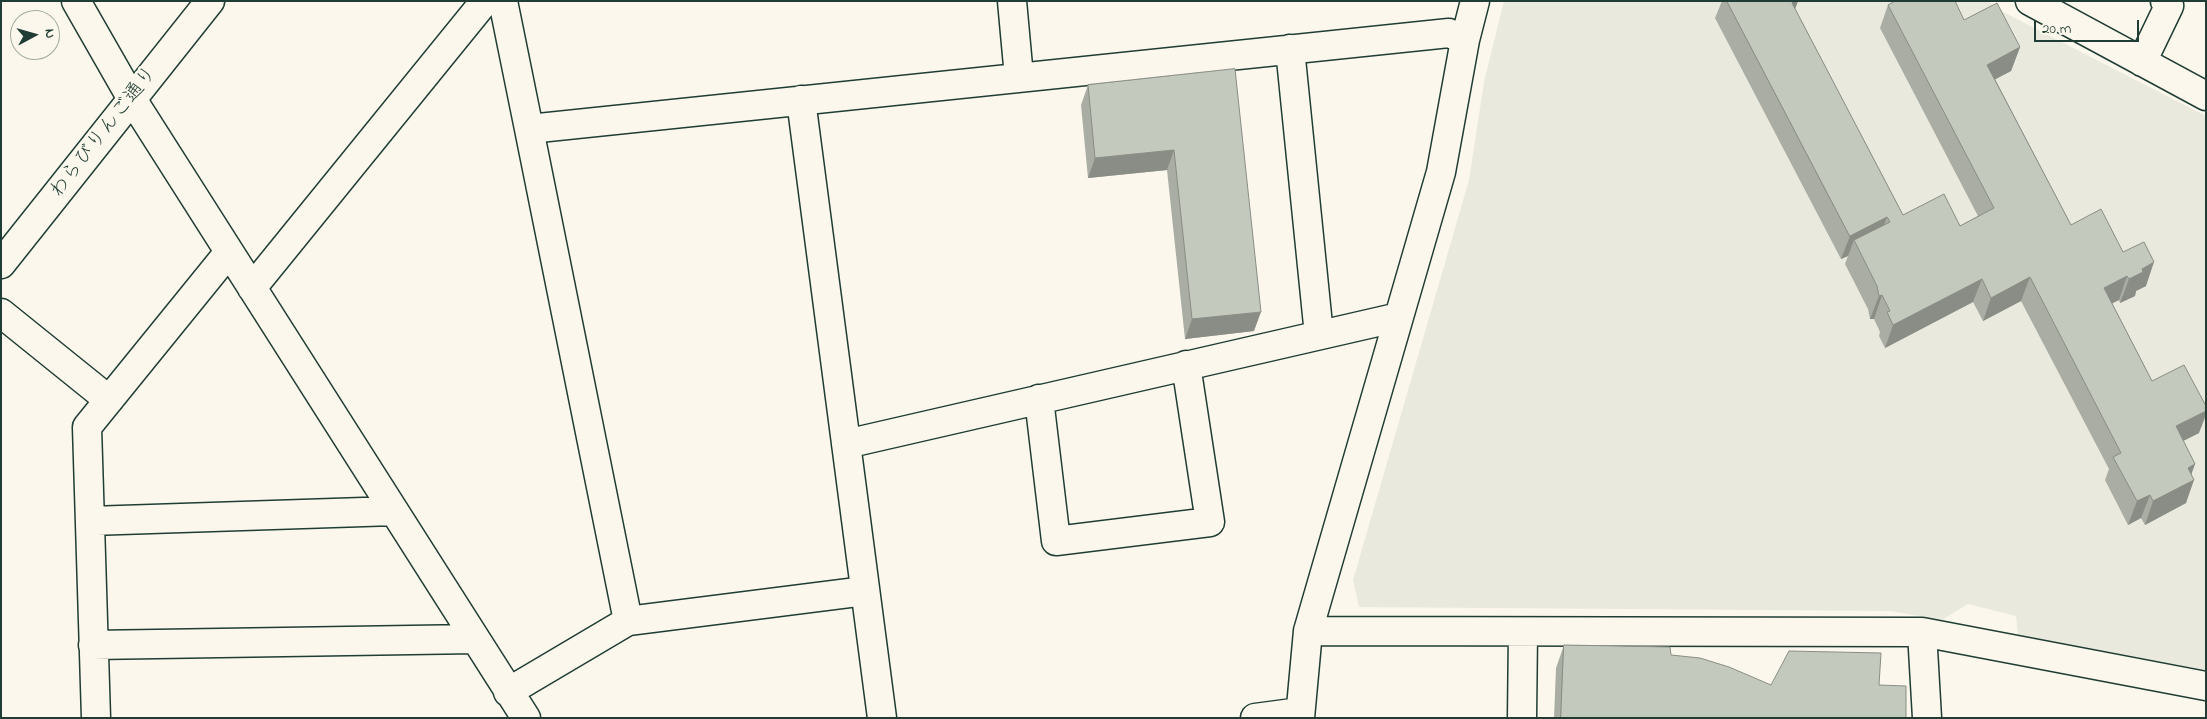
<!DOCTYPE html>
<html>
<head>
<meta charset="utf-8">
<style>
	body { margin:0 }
	#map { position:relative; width:2207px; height:719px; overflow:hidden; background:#fbf7ec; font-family:"Indie Flower",sans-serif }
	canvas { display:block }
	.frame { position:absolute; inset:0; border:2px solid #1f3d34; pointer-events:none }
	.north { position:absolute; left:10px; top:10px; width:50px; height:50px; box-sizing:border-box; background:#fbf7ec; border:1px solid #a3ada2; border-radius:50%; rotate:84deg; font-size:14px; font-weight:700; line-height:20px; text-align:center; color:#1f3d34 }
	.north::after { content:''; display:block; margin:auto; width:18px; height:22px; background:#1f3d34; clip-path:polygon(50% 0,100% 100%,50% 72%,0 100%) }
	.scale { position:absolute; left:2034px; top:20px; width:105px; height:22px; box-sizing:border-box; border:2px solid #1f3d34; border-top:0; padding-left:6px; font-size:15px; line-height:18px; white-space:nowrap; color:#1f3d34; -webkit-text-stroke:4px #fbf7ec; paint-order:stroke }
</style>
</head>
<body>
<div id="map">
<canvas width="2207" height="719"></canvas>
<div class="frame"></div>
<div class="north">N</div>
<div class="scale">20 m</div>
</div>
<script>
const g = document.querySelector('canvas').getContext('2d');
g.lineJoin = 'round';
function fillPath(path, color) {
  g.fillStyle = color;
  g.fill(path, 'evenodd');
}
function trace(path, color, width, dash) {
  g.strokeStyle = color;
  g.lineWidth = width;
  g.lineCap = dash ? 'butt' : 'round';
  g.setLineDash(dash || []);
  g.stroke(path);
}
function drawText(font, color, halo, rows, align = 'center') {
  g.font = font + ' "Indie Flower","Klee One",sans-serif';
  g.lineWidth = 5;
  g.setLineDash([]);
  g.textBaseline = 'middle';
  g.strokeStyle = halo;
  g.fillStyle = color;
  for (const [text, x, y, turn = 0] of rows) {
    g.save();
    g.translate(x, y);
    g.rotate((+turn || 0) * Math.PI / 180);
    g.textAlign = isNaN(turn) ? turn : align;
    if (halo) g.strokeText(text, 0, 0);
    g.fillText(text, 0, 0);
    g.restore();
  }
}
const built = new Path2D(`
	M1504,1H1988L2005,13L2206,116V670L2018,636L2016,616L1968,604L1942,620L1891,611L1359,607L1353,580L1469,180L1484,82Z`);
const minor = new Path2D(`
	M76,1L132,99L526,718
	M503,1L529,129L1449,33L1465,40
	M1012,1L1019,77
	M2030,1L2206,96
	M1290,49L1319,335
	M2142,62L2169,6L2165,1
	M801,100L882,718
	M529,129L628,621
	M252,288L485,1
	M1,313L109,400
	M1039,399L1056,541L1210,522L1186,365
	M846,444L1399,317
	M90,521L394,511
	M1308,631L1922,632L2206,686
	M1922,632L1927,718
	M93,645L475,639
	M508,692L628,621L865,591
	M96,718L87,427L229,252
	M1255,718L1300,712
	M1300,718L1308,631L1441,172L1465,40L1475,1
	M1522,718L1523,632`);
const tertiary = new Path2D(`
	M1,264L210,1`);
const wall = new Path2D(`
	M1722,1H1798L1795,9L1903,215L1960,226L1978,216L1880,28L1888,5L1964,20L2020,47L2011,71L1995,79L2071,225L2123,252L2146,286L2136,291L2135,296L2120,303L2119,300L2112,303L2152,381L2199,433L2183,441L2195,464L2191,475L2186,503L2145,525L2141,518L2128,525L2105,480L2109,469L2021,301L1983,321L1973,302L1885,348L1879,336L1880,332L1874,319H1870L1868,309L1845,264L1848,256L1841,259L1715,18Z
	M1235,69L1254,331L1185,339L1167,170L1088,178L1081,105L1088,85Z
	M1564,645L1671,655L1771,685H1879L1906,718H1554L1556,668Z`);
const shadedWall = new Path2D(`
	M1794,1H1798L1790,22L1792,3Z
	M2020,47L2011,71L1979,88L1987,65Z
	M1174,150L1167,170L1088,178L1095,158Z
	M1887,217L1878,240H1854L1848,256L1841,259L1850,236Z
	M2154,262L2146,286L2136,291L2135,296L2120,303L2129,279L2142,269Z
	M2127,276L2119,300L2095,312L2104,288Z
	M2030,277L2021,301L1983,321L1991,298Z
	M1982,279L1973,302L1885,348L1893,325Z
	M1882,295L1874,319H1870L1879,296Z
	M1261,312L1254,331L1185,339L1192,319Z
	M2206,411V415L2199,433L2167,449L2176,426Z
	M2195,464L2188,483L2194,480L2186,503L2145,525L2153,501L2188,468Z
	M2150,495L2141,518L2128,525L2137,501Z`);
const building = new Path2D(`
	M1727,1H1794L1792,3L1903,215L1944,194L1960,226L1994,208L1888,5L1895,1H1955L1964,20L1997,3L2020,47L1987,65L2071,225L2101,209L2123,252L2144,242L2154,262L2142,269L2143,272L2129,279L2127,276L2104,288L2152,381L2184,365L2206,406V411L2176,426L2195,464L2188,468L2194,480L2153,501L2150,495L2137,501L2113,457L2121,453L2030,277L1991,298L1982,279L1893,325L1887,312L1890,311L1882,295L1879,296L1877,286L1854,240L1890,222L1887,217L1850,236Z
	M1235,69L1261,312L1192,319L1174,150L1095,158L1088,85Z
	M1564,645L1670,647L1671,655L1700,658L1729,667L1771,685L1789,651L1881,653L1879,685L1906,686V718H1561Z`);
const streetNames = [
	["わらびりんご通り",105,133,-52]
];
fillPath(built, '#eae9de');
trace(minor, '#1f3d34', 31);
trace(tertiary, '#1f3d34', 31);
trace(minor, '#fbf7ec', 28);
trace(tertiary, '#fbf7ec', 28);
fillPath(wall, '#a9ada3');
fillPath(shadedWall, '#898d85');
fillPath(building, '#c4c9be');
trace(building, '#898d85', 1);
drawText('20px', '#1f3d34', '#fbf7ec', streetNames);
</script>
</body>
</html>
